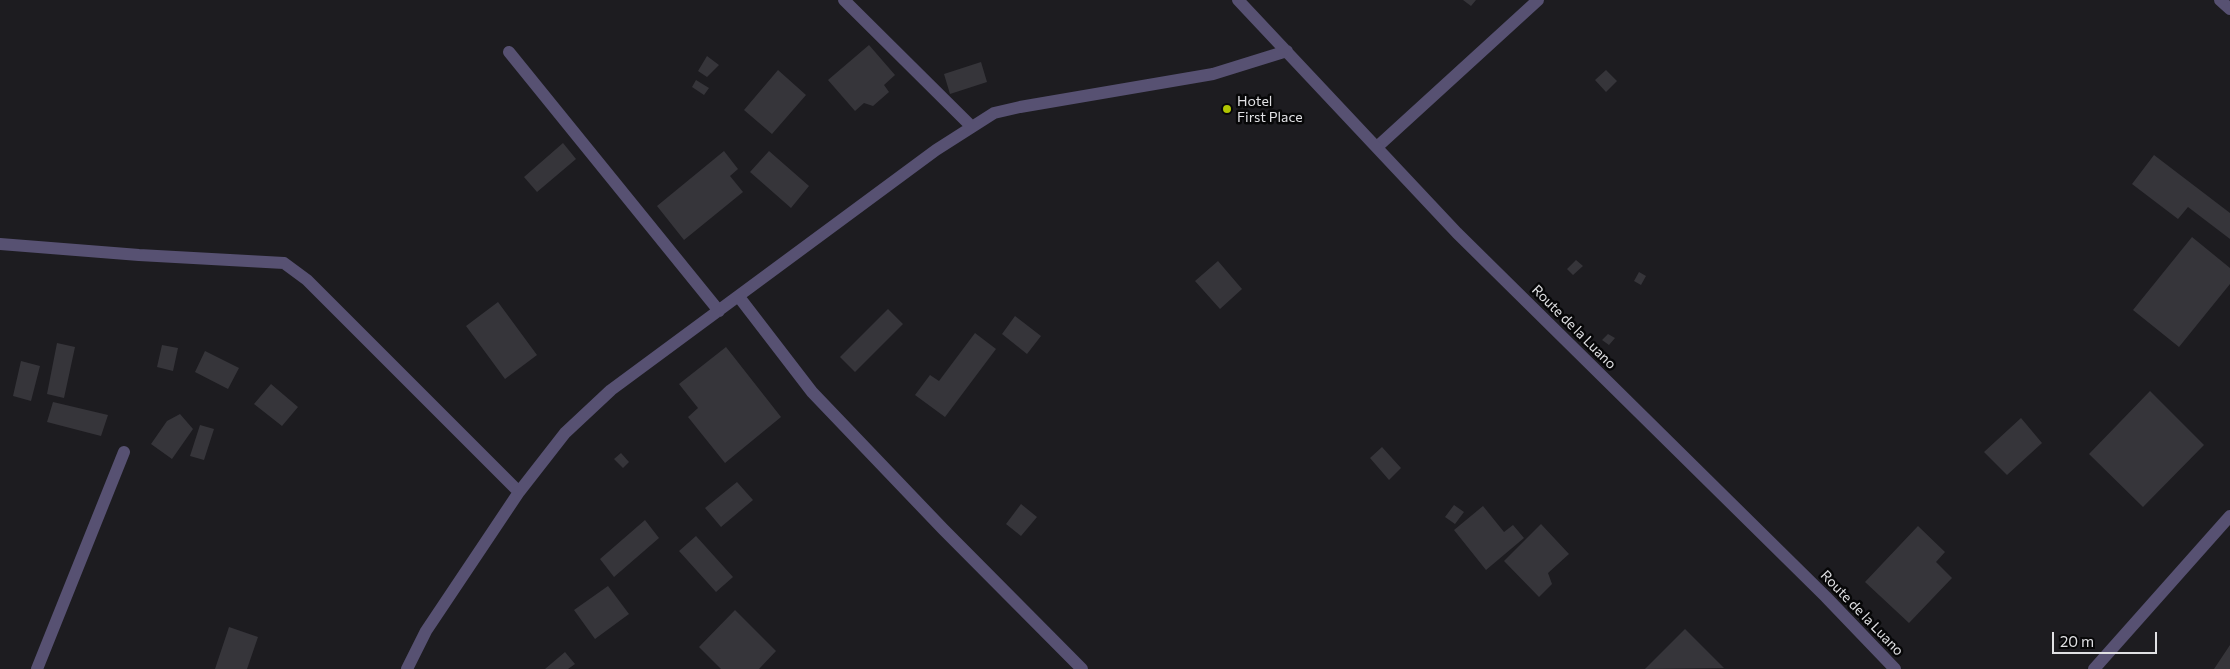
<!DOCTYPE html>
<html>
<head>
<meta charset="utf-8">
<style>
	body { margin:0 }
	#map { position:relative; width:2230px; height:669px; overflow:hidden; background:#1d1c20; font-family:Commissioner,sans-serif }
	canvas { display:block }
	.scale { position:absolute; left:2052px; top:632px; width:105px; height:22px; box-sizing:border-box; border:2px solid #e1e1e4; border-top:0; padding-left:6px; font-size:15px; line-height:18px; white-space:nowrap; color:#e1e1e4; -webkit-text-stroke:4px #070708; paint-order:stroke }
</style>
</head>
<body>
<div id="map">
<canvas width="2230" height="669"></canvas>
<div class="scale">20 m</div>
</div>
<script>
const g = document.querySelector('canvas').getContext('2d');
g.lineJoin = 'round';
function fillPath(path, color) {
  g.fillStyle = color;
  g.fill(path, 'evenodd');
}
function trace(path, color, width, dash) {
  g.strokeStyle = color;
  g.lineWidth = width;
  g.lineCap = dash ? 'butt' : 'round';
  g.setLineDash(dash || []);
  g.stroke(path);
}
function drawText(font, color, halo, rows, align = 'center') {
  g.font = font + ' Commissioner,sans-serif';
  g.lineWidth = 5;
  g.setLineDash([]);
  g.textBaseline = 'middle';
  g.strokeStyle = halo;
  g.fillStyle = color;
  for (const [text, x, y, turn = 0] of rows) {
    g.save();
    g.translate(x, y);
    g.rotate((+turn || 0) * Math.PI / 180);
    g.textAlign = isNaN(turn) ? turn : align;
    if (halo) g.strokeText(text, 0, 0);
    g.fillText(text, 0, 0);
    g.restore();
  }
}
const building = new Path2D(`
	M1463,0H1476L1471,6Z
	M869,45L895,75L884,85L889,92L873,106L864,103L855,111L828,80Z
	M707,56L719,65L707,77L698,71Z
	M981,62L987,82L950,94L944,74Z
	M778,70L806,95L772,134L744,110Z
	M1606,70L1617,81L1606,92L1595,80Z
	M696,80L709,88L704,95L692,87Z
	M563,143L576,159L537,192L524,177Z
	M724,151L738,169L730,176L743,192L684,240L657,206Z
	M769,151L809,186L791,208L750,172Z
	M2154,155L2230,213V239L2188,207L2178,219L2132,184Z
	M2192,237L2230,268V284L2179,347L2133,310Z
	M1576,260L1583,266L1573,275L1567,269Z
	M1218,261L1242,289L1220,309L1195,281Z
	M1639,272L1646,276L1641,285L1634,281Z
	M498,302L537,355L505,379L466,326Z
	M888,309L903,324L855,372L840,357Z
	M1015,316L1041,336L1027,354L1002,334Z
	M975,333L996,349L945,417L915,395L930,375L939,381Z
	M1608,334L1615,338L1609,345L1602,340Z
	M57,343L75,347L64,398L47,394Z
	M162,345L178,348L173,371L157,367Z
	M726,347L781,417L725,463L688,417L698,408L679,384Z
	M205,351L239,368L228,389L195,372Z
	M21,361L40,366L31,401L13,396Z
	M271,384L298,407L282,426L254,404Z
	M2150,391L2204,445L2143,507L2089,454Z
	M53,402L108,415L101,436L47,422Z
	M180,414L193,429L172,459L151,444L167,421Z
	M2021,418L2042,443L2007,475L1984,452Z
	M200,425L214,429L204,460L190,456Z
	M1382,447L1401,468L1389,480L1370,458Z
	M621,453L629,462L623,468L614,459Z
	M737,482L753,500L721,527L705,508Z
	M1021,504L1037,517L1021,536L1006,524Z
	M1454,505L1464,512L1455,524L1445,517Z
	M1483,506L1504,532L1513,525L1524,538L1486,570L1454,530Z
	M645,520L659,538L614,577L600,559Z
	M1541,524L1569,554L1548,573L1552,584L1539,597L1504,561Z
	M1918,526L1945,552L1936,562L1952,578L1909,623L1865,582Z
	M696,536L733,577L716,592L679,551Z
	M608,586L629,614L595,639L574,610Z
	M735,610L776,651L759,669H721L699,647Z
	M229,627L258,637L247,669H215Z
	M1685,629L1724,668L1645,669Z
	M2230,645V669H2214Z
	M565,652L575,664L568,669H545Z`);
const lane = new Path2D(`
	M1377,147L1538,0`);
const street = new Path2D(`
	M844,0L972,127
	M1238,0L1457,233L1826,597L1895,669
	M2220,0L2230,9
	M509,52L719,311
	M0,244L139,255L284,263L307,280L519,492
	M739,297L812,392L943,529L1082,669
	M37,669L124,452
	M407,669L426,631L519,492L565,433L611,390L936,150L994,113L1020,107L1213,74L1287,51
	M2094,669L2230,516`);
const markers = [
	[1227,109,5,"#b0c501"]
];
const poiNames = [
	["Hotel",1237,101],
	["First Place",1237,117]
];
const streetNames = [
	["Route de la Luano",1574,327,45],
	["Route de la Luano",1862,613,46]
];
fillPath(building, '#36353a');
trace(lane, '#575172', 12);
trace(street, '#575172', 12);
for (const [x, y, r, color] of markers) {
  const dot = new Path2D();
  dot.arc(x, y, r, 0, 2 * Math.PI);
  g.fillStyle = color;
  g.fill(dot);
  trace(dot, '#070708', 2);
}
drawText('14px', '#e1e1e4', '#070708', poiNames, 'left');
drawText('14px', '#e1e1e4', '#070708', streetNames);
</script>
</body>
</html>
